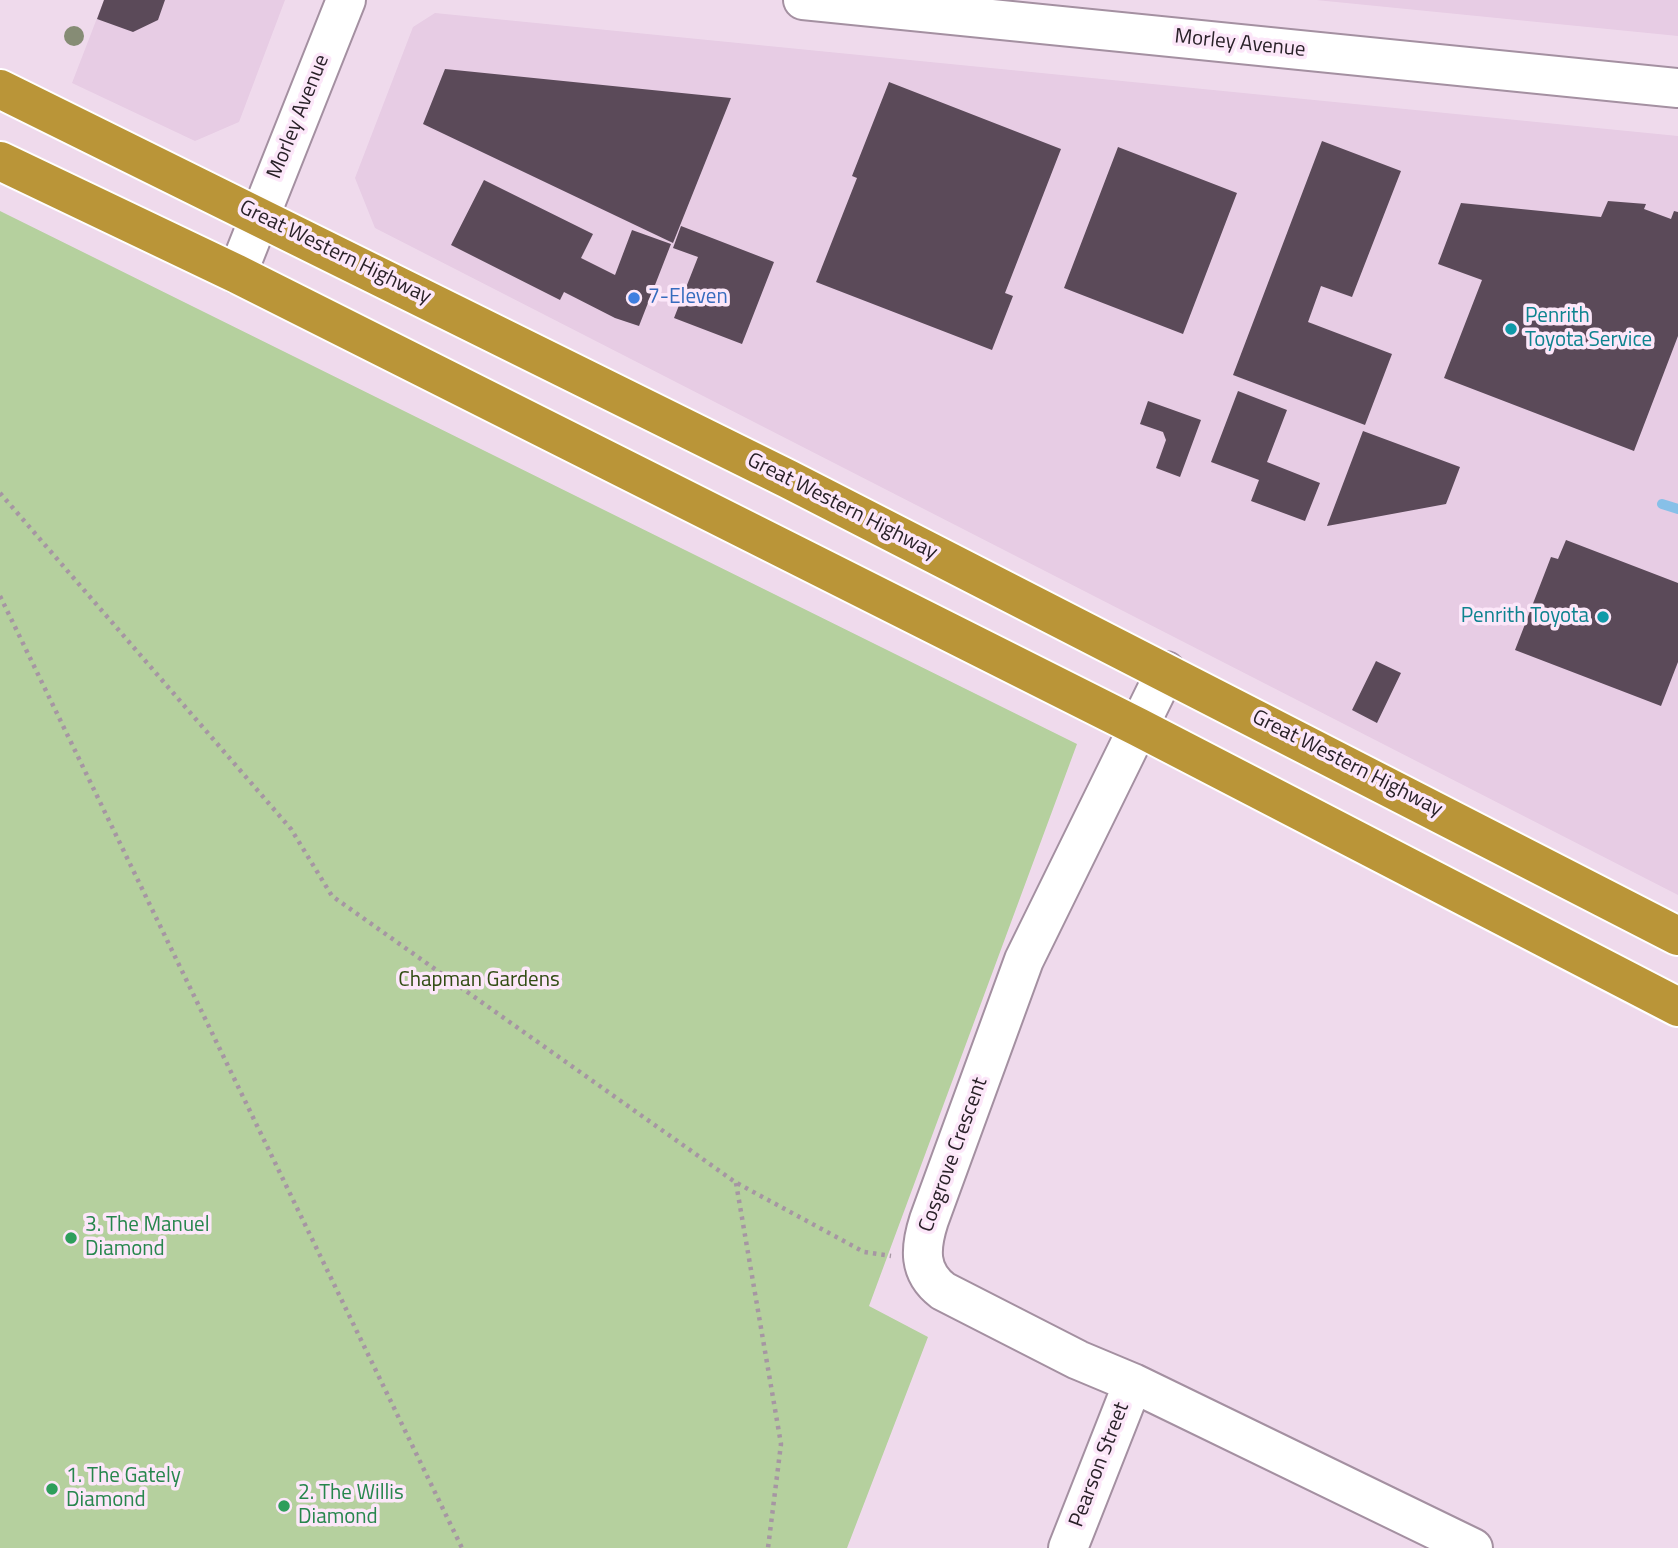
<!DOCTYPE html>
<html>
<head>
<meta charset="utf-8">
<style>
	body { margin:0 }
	canvas { display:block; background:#efdaec }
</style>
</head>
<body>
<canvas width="1678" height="1548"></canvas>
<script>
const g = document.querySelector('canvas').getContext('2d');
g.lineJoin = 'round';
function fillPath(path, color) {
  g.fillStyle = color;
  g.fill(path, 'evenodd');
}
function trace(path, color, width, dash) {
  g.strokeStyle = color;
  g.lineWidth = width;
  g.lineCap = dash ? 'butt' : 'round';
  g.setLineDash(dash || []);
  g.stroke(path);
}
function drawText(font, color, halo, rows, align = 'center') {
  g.font = font + ' "Titillium Web",sans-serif';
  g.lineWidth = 7;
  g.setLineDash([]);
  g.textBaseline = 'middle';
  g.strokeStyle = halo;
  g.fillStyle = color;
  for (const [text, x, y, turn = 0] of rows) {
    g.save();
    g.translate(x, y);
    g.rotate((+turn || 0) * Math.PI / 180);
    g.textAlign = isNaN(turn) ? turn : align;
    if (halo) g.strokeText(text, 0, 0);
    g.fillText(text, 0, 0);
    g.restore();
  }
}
const built = new Path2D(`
	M104,0H285L239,122L195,141L72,83Z
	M1316,0H1678V36Z
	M435,13L1678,136V895L375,228L355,178L413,27Z`);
const green = new Path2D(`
	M0,211L1077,744L869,1306L928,1337L847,1548H0Z`);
const stream = new Path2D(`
	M1662,504L1678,509`);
const building = new Path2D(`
	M104,0H165L158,20L133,32L97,19Z
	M445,69L731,98L673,243L423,124Z
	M889,82L1061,149L1005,293L1013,296L992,350L816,282L857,178L852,176Z
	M1322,141L1401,171L1352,297L1321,286L1308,322L1392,354L1365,425L1233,375Z
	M1118,147L1237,193L1183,334L1064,288Z
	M484,180L593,234L581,258L615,275L632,230L671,244L639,326L615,318L564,292L560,300L451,245Z
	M1608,201L1646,204L1644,209L1671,219L1674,211L1678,212V336L1634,451L1444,378L1482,280L1438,264L1461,203L1601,217Z
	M681,226L774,262L742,344L674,318L698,257L673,248Z
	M1238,391L1287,410L1267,462L1320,483L1305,521L1251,501L1259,480L1211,462Z
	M1148,401L1201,420L1180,477L1156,468L1166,440L1163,432L1140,424Z
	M1363,431L1460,467L1446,504L1327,526Z
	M1566,540L1678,583V662L1661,706L1515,650L1551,557L1558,559Z
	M1376,661L1401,673L1377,723L1352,710Z`);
const path = new Path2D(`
	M0,493L291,829L332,896L735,1182L864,1252L891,1256
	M0,596L462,1548
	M736,1183L781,1444L768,1548`);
const minor = new Path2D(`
	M803,0L1678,88
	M237,274L346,0
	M1166,671L1024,960L929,1220C920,1248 918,1272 943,1291L1078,1360L1133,1383L1473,1548
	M1068,1548L1133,1383`);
const highway = new Path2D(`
	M0,89L788,479L1678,936
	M0,161L237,274L1138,727L1678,1007`);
const trees = [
	[74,36]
];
const markers = [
	[634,298,7,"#3f7fe0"],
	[1511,329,7,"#0f9aa8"],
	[1603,617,7,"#0f9aa8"],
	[71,1238,7,"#2e9e5b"],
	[52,1489,7,"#2e9e5b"],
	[284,1506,7,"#2e9e5b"]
];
const streetNames = [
	["Morley Avenue",1240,44,6],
	["Morley Avenue",299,117,-68],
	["Great Western Highway",335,253,26],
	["Great Western Highway",842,507,27],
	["Great Western Highway",1347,764,27],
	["Cosgrove Crescent",954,1155,-70],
	["Pearson Street",1100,1465,-69]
];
const shopNames = [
	["7-Eleven",648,298]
];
const cultureNames = [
	["Penrith",1525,317],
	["Toyota Service",1525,341],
	["Penrith Toyota",1589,617,"right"]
];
const parkNames = [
	["Chapman Gardens",479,981]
];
const leisureNames = [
	["3. The Manuel",85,1226],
	["Diamond",85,1250],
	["1. The Gately",66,1477],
	["Diamond",66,1501],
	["2. The Willis",298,1494],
	["Diamond",298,1518]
];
fillPath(built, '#e7cce4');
fillPath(green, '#b5d09e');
trace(stream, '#87c0e8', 10);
fillPath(building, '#5b4a59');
trace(minor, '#a490a1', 42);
trace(highway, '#fff', 42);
trace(path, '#a696a3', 4.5, [3.5, 5]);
trace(minor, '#fff', 38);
trace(highway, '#ba9538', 38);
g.fillStyle = '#868c75';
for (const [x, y] of trees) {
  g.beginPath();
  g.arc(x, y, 10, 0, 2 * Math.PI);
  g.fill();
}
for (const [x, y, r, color] of markers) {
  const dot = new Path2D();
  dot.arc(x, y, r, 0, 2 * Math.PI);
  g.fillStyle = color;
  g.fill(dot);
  trace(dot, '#fce7f9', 2.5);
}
drawText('21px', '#292128', '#fce7f9', streetNames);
drawText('21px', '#366cbe', '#fce7f9', shopNames, 'left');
drawText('21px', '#0d838f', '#fce7f9', cultureNames, 'left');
drawText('21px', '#314c13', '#fce7f9', parkNames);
drawText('21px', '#27864d', '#fce7f9', leisureNames, 'left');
</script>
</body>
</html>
